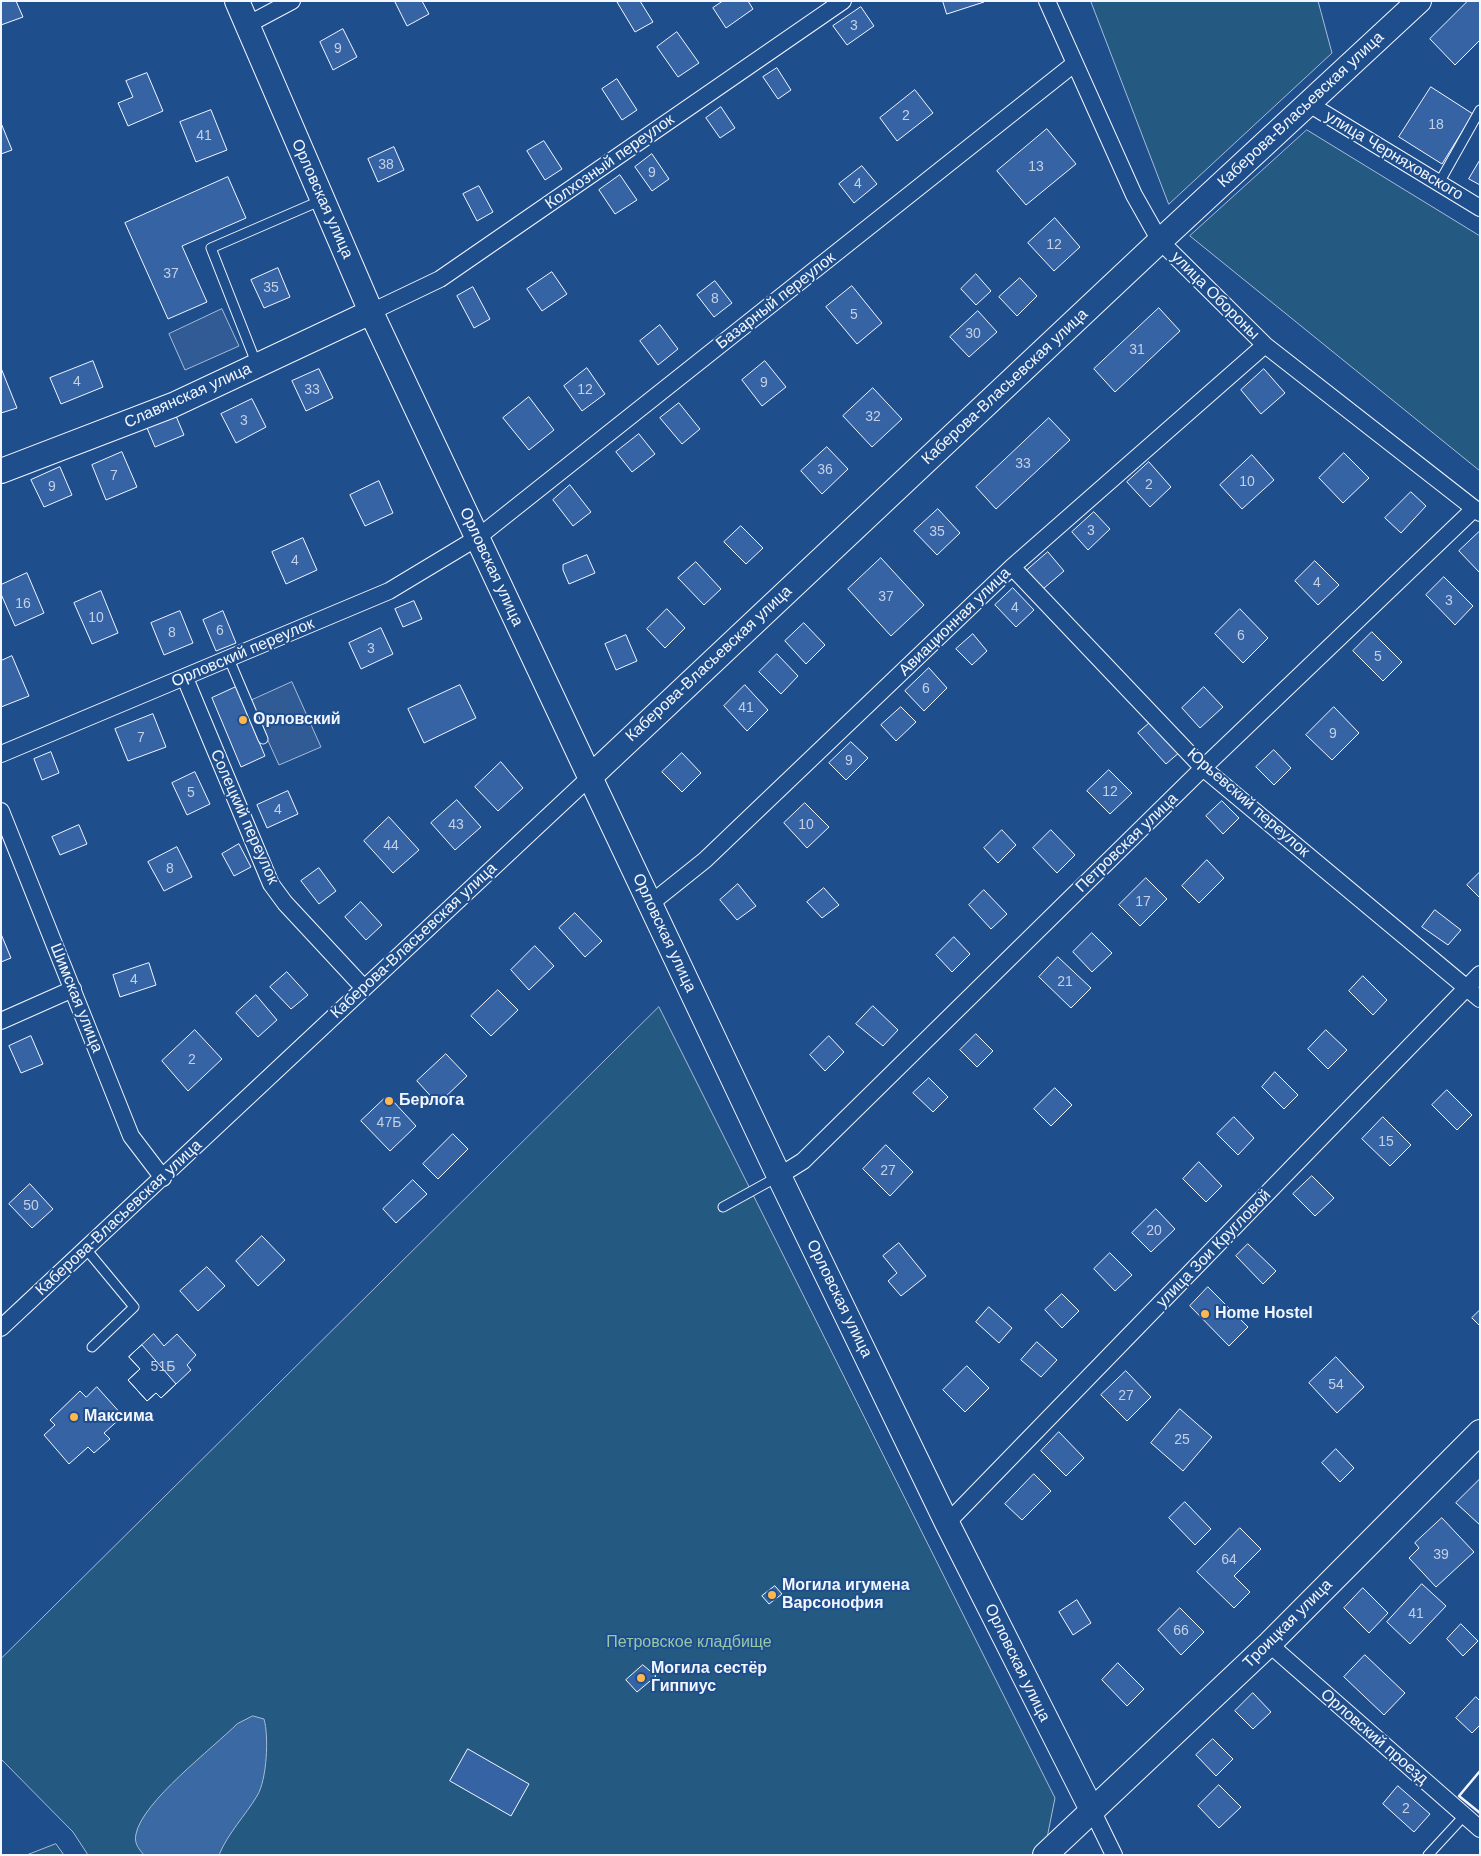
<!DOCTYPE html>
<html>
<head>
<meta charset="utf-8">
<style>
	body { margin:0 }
	#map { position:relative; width:1481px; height:1856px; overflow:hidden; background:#1f4e8c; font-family:Arial,sans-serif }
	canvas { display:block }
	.frame { position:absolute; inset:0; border:2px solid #f2f6ff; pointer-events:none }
</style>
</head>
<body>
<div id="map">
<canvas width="1481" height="1856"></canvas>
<div class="frame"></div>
</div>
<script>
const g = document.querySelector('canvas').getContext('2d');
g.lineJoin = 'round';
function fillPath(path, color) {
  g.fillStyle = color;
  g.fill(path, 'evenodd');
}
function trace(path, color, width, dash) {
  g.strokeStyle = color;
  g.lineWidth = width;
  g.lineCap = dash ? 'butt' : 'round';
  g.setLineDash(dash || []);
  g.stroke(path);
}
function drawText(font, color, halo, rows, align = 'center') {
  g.font = font + ' Arial,sans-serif';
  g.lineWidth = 4;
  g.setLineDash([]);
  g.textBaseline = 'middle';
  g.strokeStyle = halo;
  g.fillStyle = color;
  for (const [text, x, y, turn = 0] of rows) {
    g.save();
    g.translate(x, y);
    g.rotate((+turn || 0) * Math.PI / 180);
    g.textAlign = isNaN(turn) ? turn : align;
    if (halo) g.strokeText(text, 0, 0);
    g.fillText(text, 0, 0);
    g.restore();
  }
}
const green = new Path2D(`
	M1091,1H1318L1332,53L1169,204Z
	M1307,130L1480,236V471L1190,236Z
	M659,1007L1055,1798L1046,1843L1031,1855H88L73,1832L1,1759V1659Z
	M56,1844L64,1855H27Z`);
const parking = new Path2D(`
	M222,309L239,346L185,370L169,334Z
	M292,682L321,747L279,765L250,701Z`);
const water = new Path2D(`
	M253,1716L264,1719C269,1736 267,1780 257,1796C245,1816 228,1833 219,1855H144C138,1848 134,1843 136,1834C142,1802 213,1748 237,1724Z`);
const building = new Path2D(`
	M1,1H16L23,17L1,25Z
	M397,1H422L429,14L407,26L395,2Z
	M640,1L653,22L635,32L617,2Z
	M723,1H748L753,9L726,28L713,8Z
	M943,1H984V2L947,14Z
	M1468,1H1480V40L1455,65L1430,39Z
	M861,7L874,26L847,45L833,26Z
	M343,29L357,57L333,70L320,42Z
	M677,32L699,63L678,77L657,47Z
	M777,68L791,90L778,99L763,77Z
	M147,73L163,111L128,126L118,103L133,97L126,81Z
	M617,79L637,110L622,120L602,89Z
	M1431,87L1473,114L1442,164L1399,137Z
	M915,90L933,113L897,141L880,118Z
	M721,107L735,128L720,138L706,118Z
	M211,110L227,150L196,162L180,122Z
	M1,123L12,150L1,154Z
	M1047,129L1076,164L1026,205L997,171Z
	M544,141L562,169L545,180L527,151Z
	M394,147L404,170L378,182L368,159Z
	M652,154L669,179L652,191L635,167Z
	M1480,160V185L1469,179Z
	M862,166L877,184L854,203L839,184Z
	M620,175L637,200L615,214L599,190Z
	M228,177L246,218L182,246L207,302L168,319L125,223Z
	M479,186L493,212L477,221L463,194Z
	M1055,218L1080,247L1054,271L1028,243Z
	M278,268L290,297L264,308L251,280Z
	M552,272L567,294L542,311L527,289Z
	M976,274L991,291L976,305L961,289Z
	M1020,278L1037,296L1017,316L999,297Z
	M715,281L732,303L714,317L697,295Z
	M852,286L882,323L857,344L826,307Z
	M473,287L490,319L474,328L457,296Z
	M1159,308L1180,331L1115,392L1094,369Z
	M978,311L997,332L969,357L950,337Z
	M660,325L678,349L658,365L640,341Z
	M93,361L103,387L61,404L50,378Z
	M765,361L786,387L762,406L742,380Z
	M1,368L17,408L1,413Z
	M587,368L605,394L582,411L564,386Z
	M319,369L333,398L306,411L292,381Z
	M1264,369L1285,393L1261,414L1241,390Z
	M873,388L902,419L872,447L843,416Z
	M529,397L554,430L529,450L503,418Z
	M252,399L266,427L236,443L221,414Z
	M679,403L700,429L682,444L660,418Z
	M176,416L184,435L155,447L147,428Z
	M1049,418L1070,440L996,509L976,487Z
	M639,434L655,454L632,472L616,452Z
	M827,447L848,469L822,494L801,471Z
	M122,452L137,487L106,500L92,465Z
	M1344,453L1369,478L1343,503L1319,478Z
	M1252,455L1274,480L1242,509L1220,485Z
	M1149,462L1171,487L1150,507L1127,482Z
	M60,467L72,495L44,507L31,480Z
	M379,481L393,513L365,526L350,495Z
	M570,485L591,512L573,526L553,500Z
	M1411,492L1426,506L1401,533L1385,518Z
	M938,509L960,533L937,555L914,531Z
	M1094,512L1110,529L1088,550L1072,532Z
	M741,526L763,548L746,564L724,542Z
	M1480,531V573L1459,551Z
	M303,538L317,570L286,584L272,552Z
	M1048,552L1064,571L1043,589L1026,571Z
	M587,555L595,573L569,584L563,570V565Z
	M881,558L924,605L891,636L848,589Z
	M1315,561L1339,585L1318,605L1295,581Z
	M696,562L721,589L704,605L678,578Z
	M27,573L44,613L15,626L1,594V585Z
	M1444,577L1473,606L1455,625L1426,595Z
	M1013,588L1034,610L1016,627L995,605Z
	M101,591L118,633L92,644L74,603Z
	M414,601L422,619L403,627L395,609Z
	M667,609L685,628L665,648L647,629Z
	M1240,609L1268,638L1243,663L1215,634Z
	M180,611L193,643L164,655L151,623Z
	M223,611L236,643L216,651L203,620Z
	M804,623L825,645L806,664L785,641Z
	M381,628L393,654L361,669L349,643Z
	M1372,632L1402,662L1383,681L1353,651Z
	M973,634L987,651L972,665L956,649Z
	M626,635L637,661L616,670L605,644Z
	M777,654L798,676L781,694L759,672Z
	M12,656L29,696L1,707V661Z
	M929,668L947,688L924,711L905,691Z
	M460,685L476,718L424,743L408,709Z
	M745,685L768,710L747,731L724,706Z
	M236,687L265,756L241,767L212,698Z
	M1204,687L1223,707L1200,728L1182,708Z
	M901,707L916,722L896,741L881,725Z
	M1334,707L1359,733L1332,760L1306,735Z
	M153,714L166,747L128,761L115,729Z
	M1153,720L1181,751L1166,764L1138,733Z
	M851,742L868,758L846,780L829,763Z
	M1274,750L1291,768L1274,785L1256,767Z
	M51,752L59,773L42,780L34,759Z
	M682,753L701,773L682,792L662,772Z
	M501,762L523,788L498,811L475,787Z
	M1109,770L1132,793L1110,814L1087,791Z
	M195,772L210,804L187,815L172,783Z
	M288,791L298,814L267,828L257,805Z
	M457,800L481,827L455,850L431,823Z
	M1222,801L1239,818L1223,834L1206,816Z
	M805,803L829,827L807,848L784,823Z
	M389,817L419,850L393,873L364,841Z
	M79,825L87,844L60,855L52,837Z
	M1002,830L1016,845L998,863L984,848Z
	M1051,830L1075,855L1057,873L1033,848Z
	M239,844L251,867L234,876L222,854Z
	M177,847L192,877L164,891L148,862Z
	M1207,860L1224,878L1199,903L1182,886Z
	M319,868L336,891L319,904L301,881Z
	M1480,872V898L1467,885Z
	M1146,878L1167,899L1140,926L1119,905Z
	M738,884L756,906L737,920L720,900Z
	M824,888L839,905L822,918L807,902Z
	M984,890L1007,914L991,929L969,905Z
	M361,902L382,925L366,940L345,917Z
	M1435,910L1461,930L1448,945L1422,927Z
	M575,913L602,941L585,957L559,928Z
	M1092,933L1112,953L1092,972L1073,952Z
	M1,934L11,958L1,962Z
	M954,937L970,954L952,972L936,955Z
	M535,946L554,966L529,990L511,970Z
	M1058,957L1091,988L1071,1008L1039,977Z
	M149,963L156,985L120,997L113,975Z
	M287,972L308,995L291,1009L270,987Z
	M1363,976L1387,1000L1373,1015L1349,991Z
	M498,990L518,1010L491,1036L471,1016Z
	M256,995L277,1020L258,1037L236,1013Z
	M873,1006L898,1030L883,1046L856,1024Z
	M195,1030L222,1059L188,1091L162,1061Z
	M1326,1030L1347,1050L1328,1069L1308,1049Z
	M976,1034L993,1051L977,1067L960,1050Z
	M31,1036L43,1064L21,1073L9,1046Z
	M829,1036L844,1052L825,1071L810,1055Z
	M446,1054L467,1076L438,1104L417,1081Z
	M1275,1072L1298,1095L1284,1109L1262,1087Z
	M929,1078L948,1097L933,1112L913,1093Z
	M1055,1088L1072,1105L1051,1126L1034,1109Z
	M1447,1090L1472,1115L1457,1130L1432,1105Z
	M384,1099L392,1100L416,1126L390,1151L361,1121Z
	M1234,1117L1254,1138L1238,1155L1217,1134Z
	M1383,1117L1411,1145L1390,1166L1362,1139Z
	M453,1134L468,1149L438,1179L423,1164Z
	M886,1145L913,1172L890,1196L863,1169Z
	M1199,1162L1222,1186L1206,1202L1183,1179Z
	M1312,1176L1334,1198L1315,1216L1293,1194Z
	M413,1180L427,1194L396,1223L383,1209Z
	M30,1184L53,1209L32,1228L9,1204Z
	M1156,1209L1175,1229L1151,1252L1132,1233Z
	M262,1236L285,1260L258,1286L236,1261Z
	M899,1243L926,1276L901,1296L888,1281L897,1273L883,1256Z
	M1248,1244L1276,1271L1263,1284L1236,1256Z
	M1110,1253L1132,1275L1115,1291L1094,1269Z
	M207,1267L225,1286L198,1311L180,1291Z
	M1208,1287L1248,1327L1229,1346L1190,1306Z
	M1062,1294L1079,1311L1062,1328L1045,1310Z
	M989,1307L1012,1328L999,1343L976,1322Z
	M1480,1310V1326L1472,1318Z
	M154,1334L164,1346L177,1334L196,1355L187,1365L191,1370L161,1398L156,1393L147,1401L128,1380L140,1369L129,1357Z
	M1037,1342L1057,1360L1041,1377L1021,1360Z
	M142,1345L176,1384L161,1398L156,1393L147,1401L128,1380L140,1369L129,1357Z
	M1336,1357L1364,1387L1337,1413L1309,1383Z
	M967,1366L989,1388L965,1412L943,1390Z
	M1126,1371L1151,1397L1127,1421L1101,1395Z
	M97,1387L123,1416L104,1433L110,1439L94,1453L88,1447L69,1464L44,1435L55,1425L50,1420L80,1391L86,1397Z
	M1180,1409L1212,1437L1183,1471L1151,1443Z
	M1059,1432L1084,1458L1066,1476L1041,1451Z
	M1336,1449L1354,1468L1340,1482L1322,1463Z
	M1034,1474L1051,1491L1022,1520L1005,1504Z
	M1480,1479V1525L1456,1503Z
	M1185,1502L1211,1529L1195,1545L1169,1518Z
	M1442,1518L1474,1552L1436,1587L1409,1558L1419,1548L1415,1543Z
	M1240,1528L1261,1549L1234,1576L1250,1592L1234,1608L1197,1572Z
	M1422,1584L1446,1606L1410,1644L1387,1622Z
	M775,1586L782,1594L769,1604L762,1596Z
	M1363,1588L1388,1613L1369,1633L1344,1608Z
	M1077,1600L1091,1623L1073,1635L1059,1612Z
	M1180,1608L1204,1632L1181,1655L1158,1630Z
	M1461,1624L1478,1641L1463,1656L1447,1639Z
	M1365,1655L1405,1693L1384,1715L1344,1677Z
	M1118,1663L1144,1689L1127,1706L1102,1680Z
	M643,1665L656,1676L637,1692L626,1680Z
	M1253,1693L1271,1712L1253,1729L1235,1711Z
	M1476,1697L1480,1701V1725L1472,1733L1456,1718Z
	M1213,1739L1233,1759L1216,1776L1196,1755Z
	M468,1749L529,1784L511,1816L450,1781Z
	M1219,1785L1241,1807L1219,1828L1198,1806Z
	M1398,1786L1430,1814L1414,1832L1383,1804Z`);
const lane = new Path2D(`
	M1439,183L1480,110
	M257,365L211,248L322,200
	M229,659L263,739
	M723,1207L779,1176
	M86,1249L134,1307L92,1347
	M1428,1855L1464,1816`);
const street = new Path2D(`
	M1047,1L1134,195L1160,241L1265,345L1480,513
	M247,25L292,1
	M1309,104L1480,208
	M371,312L440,279L843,1
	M1012,567L1203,768L1480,999
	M185,678L271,884L285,903L364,988
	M1,754L389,591L477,538L1074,64
	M1,811L131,1136L163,1178
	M650,904L705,860L1012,567L1265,345
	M1,1021L73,989
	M779,1176L803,1161L1203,768L1474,509
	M1,1328L590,777
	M947,1523L1480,974
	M1269,1644L1480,1829
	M1093,1812L1114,1855`);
const secondary = new Path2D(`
	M237,1L371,312L590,777L779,1176L947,1523L1093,1812
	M1,471L173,405L371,312
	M590,777L1160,241L1419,1
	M1045,1855L1269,1644L1480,1432`);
const wall = new Path2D(`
	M1480,1771L1459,1796L1480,1813`);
const markers = [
	[243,720,5,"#ffb74d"],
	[389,1101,5,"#ffb74d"],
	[1205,1314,5,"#ffb74d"],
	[74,1417,5,"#ffb74d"],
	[772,1595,5,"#ffb74d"],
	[641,1678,5,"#ffb74d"]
];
const numberNames = [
	["3",854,26],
	["9",338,49],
	["2",906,116],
	["18",1436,125],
	["41",204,136],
	["38",386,165],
	["13",1036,167],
	["9",652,173],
	["4",858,184],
	["12",1054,245],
	["37",171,274],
	["35",271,288],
	["8",715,299],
	["5",854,315],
	["30",973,334],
	["31",1137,350],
	["4",77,382],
	["9",764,383],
	["33",312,390],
	["12",585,390],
	["32",873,417],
	["3",244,421],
	["33",1023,464],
	["36",825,470],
	["7",114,476],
	["10",1247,482],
	["2",1149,485],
	["9",52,487],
	["3",1091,531],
	["35",937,532],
	["4",295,561],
	["4",1317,583],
	["37",886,597],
	["3",1449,601],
	["16",23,604],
	["4",1015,608],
	["10",96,618],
	["6",220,631],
	["8",172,633],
	["6",1241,636],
	["3",371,649],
	["5",1378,657],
	["6",926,689],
	["41",746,708],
	["9",1333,734],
	["7",141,738],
	["9",849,761],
	["12",1110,792],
	["5",191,793],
	["4",278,810],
	["43",456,825],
	["10",806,825],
	["44",391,846],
	["8",170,869],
	["17",1143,902],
	["4",134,980],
	["21",1065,982],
	["2",192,1060],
	["47Б",389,1123],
	["15",1386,1142],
	["27",888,1171],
	["50",31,1206],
	["20",1154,1231],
	["51Б",163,1367],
	["54",1336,1385],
	["27",1126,1396],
	["25",1182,1440],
	["39",1441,1555],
	["64",1229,1560],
	["41",1416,1614],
	["66",1181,1631],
	["2",1406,1809]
];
const streetNames = [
	["Каберова-Власьевская улица",1301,110,-43],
	["улица Черняховского",1394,156,31],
	["Колхозный переулок",610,162,-35],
	["Орловская улица",322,199,66],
	["улица Обороны",1215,296,45],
	["Базарный переулок",776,301,-38],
	["Каберова-Власьевская улица",1005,387,-43],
	["Славянская улица",188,396,-24],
	["Орловская улица",491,567,65],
	["Авиационная улица",955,622,-44],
	["Орловский переулок",243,653,-23],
	["Каберова-Власьевская улица",709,664,-43],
	["Юрьевский переулок",1248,803,41],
	["Солецкий переулок",244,817,66],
	["Петровская улица",1127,843,-44],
	["Орловская улица",664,933,65],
	["Каберова-Власьевская улица",414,941,-43],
	["Шимская улица",76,998,68],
	["Каберова-Власьевская улица",119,1218,-43],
	["улица Зои Кругловой",1214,1249,-46],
	["Орловская улица",839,1299,64],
	["Троицкая улица",1288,1624,-45],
	["Орловская улица",1017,1663,64],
	["Орловский проезд",1374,1737,41]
];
const poiNames = [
	["Орловский",253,720],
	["Берлога",399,1101],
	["Home Hostel",1215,1314],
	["Максима",84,1417],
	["Могила игумена",782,1586],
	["Варсонофия",782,1604],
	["Могила сестёр",651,1669],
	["Гиппиус",651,1687]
];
const parkNames = [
	["Петровское кладбище",689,1643]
];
fillPath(green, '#245a82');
trace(green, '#a8bbd7', 1);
fillPath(parking, '#305b95');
trace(parking, '#a8bbd7', 1);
fillPath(water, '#3b69a3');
trace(water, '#a8bbd7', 1);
fillPath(building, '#3563a3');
trace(building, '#f2f6ff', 1);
trace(lane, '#f2f6ff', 11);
trace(street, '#f2f6ff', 18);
trace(secondary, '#f2f6ff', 26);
trace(lane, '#1f4e8c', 9);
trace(street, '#1f4e8c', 16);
trace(secondary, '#1f4e8c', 24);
trace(wall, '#f2f6ff', 2.5);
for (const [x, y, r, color] of markers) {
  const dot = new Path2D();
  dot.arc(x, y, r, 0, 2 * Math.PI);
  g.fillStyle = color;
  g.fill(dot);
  trace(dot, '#1f4e8c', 2);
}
drawText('14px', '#c3d1e8', null, numberNames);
drawText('16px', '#f2f6ff', '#1f4e8c', streetNames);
drawText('bold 16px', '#f2f6ff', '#1f4e8c', poiNames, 'left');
drawText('16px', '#97c8a6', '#1f4e8c', parkNames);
</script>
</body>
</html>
